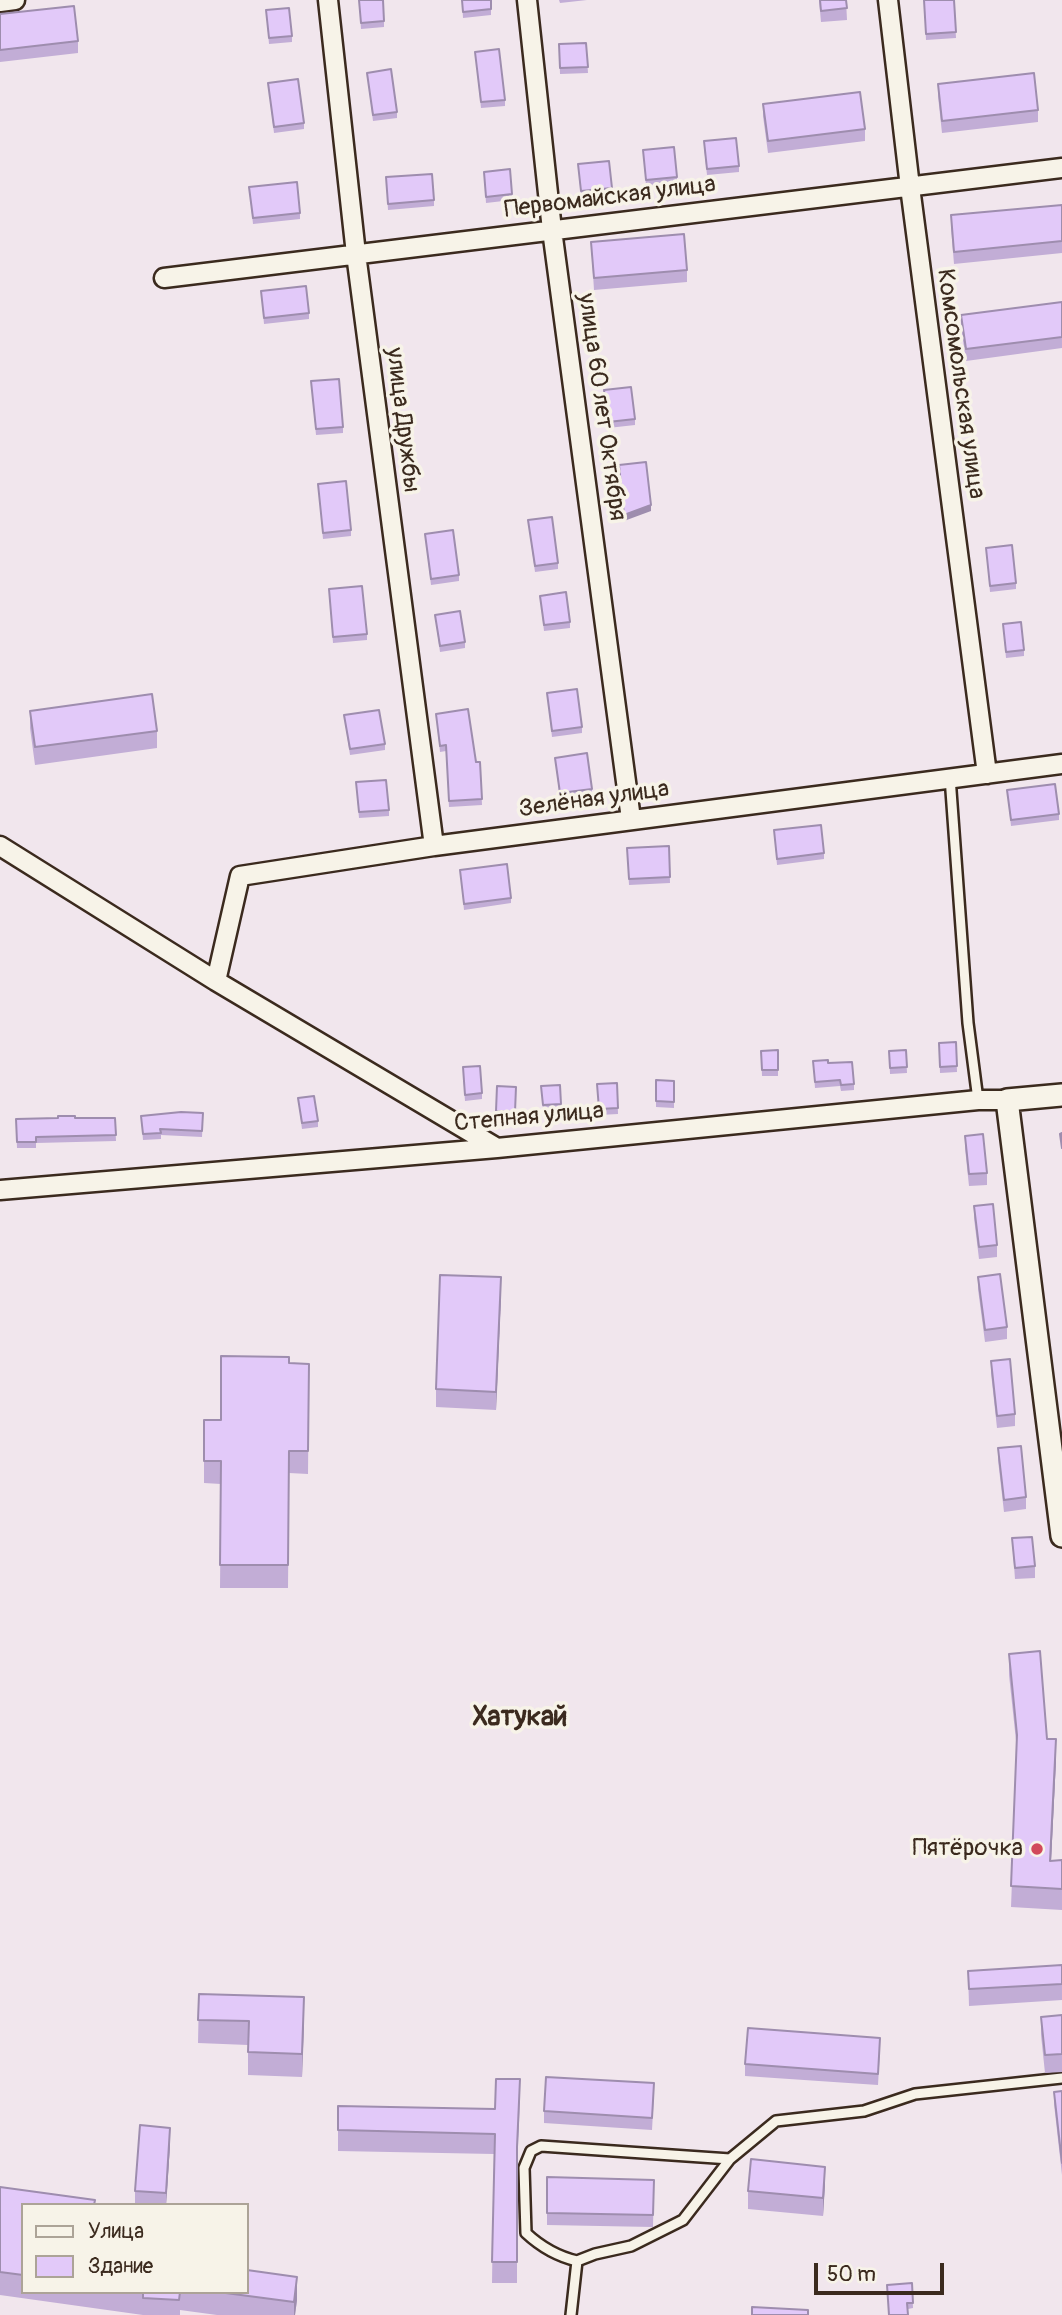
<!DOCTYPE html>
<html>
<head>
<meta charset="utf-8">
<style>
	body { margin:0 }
	#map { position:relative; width:1062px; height:2315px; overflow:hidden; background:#f1e6ed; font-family:Pangolin,sans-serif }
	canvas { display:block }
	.legend { position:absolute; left:21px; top:2203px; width:228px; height:91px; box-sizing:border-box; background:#f7f3e8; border:2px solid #aca397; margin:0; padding:9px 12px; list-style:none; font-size:21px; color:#3b2a1e }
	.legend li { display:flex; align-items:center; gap:14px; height:35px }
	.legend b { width:35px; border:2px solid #aca397 }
	.scale { position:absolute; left:814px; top:2263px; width:130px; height:32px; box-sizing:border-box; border:4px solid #3b2a1e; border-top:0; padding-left:9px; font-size:21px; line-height:24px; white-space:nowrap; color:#3b2a1e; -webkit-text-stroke:5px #f7f3e8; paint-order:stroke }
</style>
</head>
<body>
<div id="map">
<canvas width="1062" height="2315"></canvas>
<ul class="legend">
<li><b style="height:9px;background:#f7f3e8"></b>Улица</li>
<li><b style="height:19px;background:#e2c9f9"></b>Здание</li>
</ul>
<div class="scale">50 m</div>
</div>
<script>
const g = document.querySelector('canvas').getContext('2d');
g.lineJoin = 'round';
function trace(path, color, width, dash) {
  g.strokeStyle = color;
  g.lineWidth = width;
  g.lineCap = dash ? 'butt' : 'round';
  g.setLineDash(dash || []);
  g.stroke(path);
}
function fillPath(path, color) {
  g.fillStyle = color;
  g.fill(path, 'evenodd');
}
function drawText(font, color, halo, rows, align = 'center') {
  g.font = font + ' Pangolin,sans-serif';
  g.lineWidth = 7;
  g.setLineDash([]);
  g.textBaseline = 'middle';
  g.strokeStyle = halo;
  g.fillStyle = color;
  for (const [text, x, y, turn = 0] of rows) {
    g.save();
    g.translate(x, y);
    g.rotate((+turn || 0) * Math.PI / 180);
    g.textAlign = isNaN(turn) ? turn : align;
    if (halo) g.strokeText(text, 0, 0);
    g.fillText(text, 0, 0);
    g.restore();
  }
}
const service = new Path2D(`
	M950,777L968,1023L978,1100
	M577,2261C556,2256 541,2247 526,2233L524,2168L531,2151L541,2146L730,2159
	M571,2315L577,2261L595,2254L631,2246L683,2220L730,2159L776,2121L864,2111L915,2094L1062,2078`);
const minor = new Path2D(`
	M328,0L356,254L434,846
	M527,0L552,230L631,819
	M888,0L910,187L987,774
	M0,2L15,0
	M164,278L1062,168
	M0,846L216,981L497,1148
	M216,981L240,876L434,846L1062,764
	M0,1190L497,1148L978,1100H1007`);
const tertiary = new Path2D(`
	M1062,1095L1007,1100L1062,1536`);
const wall = new Path2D(`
	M359,0L384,21V27L361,29Z
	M462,0H491V15L463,18Z
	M559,0H587L560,3Z
	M819,0H846L847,20L821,22Z
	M924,0H954L956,38L926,40Z
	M266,10L292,36V42L269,44Z
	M0,14L78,41V53L0,62Z
	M586,43L588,73L560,74L559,44Z
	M475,52L505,100V106L481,108Z
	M367,73L397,112V118L373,121Z
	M268,83L304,123V129L274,133Z
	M938,84L1038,110V122L942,133L938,96Z
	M763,104L865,129V141L768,153L763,116Z
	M704,147L739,166V172L707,175Z
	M643,150L677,177V183L646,186Z
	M578,164L612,188V194L581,197Z
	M484,172L512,194V200L486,203Z
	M386,177L434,200V206L388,210Z
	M249,187L300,213V219L253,224Z
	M1062,205V253L954,264L951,227V215Z
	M591,242L687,270V282L594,290Z
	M261,291L309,313V319L264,324Z
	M1062,302V348L966,361L961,327V315Z
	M311,381L343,427V433L316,435Z
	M604,390L635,419V425L608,428Z
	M318,484L351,530V536L323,539Z
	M528,520L558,563V569L535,572Z
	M425,534L459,575V581L431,585Z
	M986,548L1016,583V589L990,592Z
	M329,589L367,634V640L333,643Z
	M540,596L570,622V628L544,631Z
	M435,615L465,642V648L440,652Z
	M1003,624L1024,650V656L1006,658Z
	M547,693L582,727V733L552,737Z
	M30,711L157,731V748L35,765L30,728Z
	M436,714L476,762H480L482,805L449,807L446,751L440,752Z
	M344,715L385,744V750L350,755Z
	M555,758L592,789V795L560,799Z
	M356,782L389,810V816L359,818Z
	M1007,790L1059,814V820L1011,826Z
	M774,830L824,853V859L777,865Z
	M669,846L670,883L629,885L627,848Z
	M460,870L511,898V903L464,910Z
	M956,1042L957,1072L940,1073L939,1043Z
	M778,1050V1076H762L761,1051Z
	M906,1050L907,1073L890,1074L889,1051Z
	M813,1061L854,1084V1090L841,1091L840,1086L815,1088Z
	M463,1073L482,1093V1099L465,1101Z
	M656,1080L674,1081V1108L656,1107Z
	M617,1083L618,1114L599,1115L597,1084Z
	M560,1085L561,1110L543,1111L541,1086Z
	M497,1086L516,1087L515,1118L496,1117Z
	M298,1098L318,1121V1127L302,1129Z
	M203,1113L202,1137L161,1135V1139L143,1140L141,1116Z
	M115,1118L116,1141L36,1143V1148H17L16,1119Z
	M965,1136L987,1173V1185L969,1186L965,1148Z
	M974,1206L997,1245V1257L979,1259L974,1218Z
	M978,1277L1007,1327V1339L985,1342L978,1289Z
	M501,1295L496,1410L436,1407V1389Z
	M991,1361L1015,1414V1426L997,1428L991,1373Z
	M289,1363L309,1364L308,1474L289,1473L288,1588H220L221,1484L204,1483V1420H221Z
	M998,1448L1026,1497V1509L1004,1512L998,1460Z
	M1012,1538L1035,1566V1578L1015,1579Z
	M1009,1654L1047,1739L1056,1760L1051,1861L1062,1860V1910L1011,1907L1017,1750L1009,1675Z
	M1062,1965V2000L969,2006L968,1971Z
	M199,1994L304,2020L302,2077L248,2075V2045L198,2043Z
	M1062,2015V2072L1045,2073L1041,2035V2017Z
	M880,2050L878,2085L745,2076V2064Z
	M1062,2091V2175L1054,2104V2092Z
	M654,2095L652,2130L544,2123V2111Z
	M520,2100L517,2168V2283H492L494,2154L338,2151V2106L495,2109Z
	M170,2145L166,2205H135V2191Z
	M547,2177L654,2180L653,2227L547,2225Z
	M825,2184L823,2216L748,2209V2191Z
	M0,2187L95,2205H23V2292H247L297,2300L295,2315H217L180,2310V2315H143L0,2295Z
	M912,2283L913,2308L908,2309L888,2315Z`);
const shadedWall = new Path2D(`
	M651,505V511L624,521V515Z
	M501,1277V1295L496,1410V1392Z
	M1056,1739V1760L1050,1882V1861Z
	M304,1997V2020L302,2077V2054Z
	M520,2079L517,2168V2283V2147Z
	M170,2128V2145L166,2205V2193Z
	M825,2167V2184L823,2216V2198Z
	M297,2277V2300L295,2315H294V2302Z`);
const building = new Path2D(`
	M359,0H383L384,21L361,23Z
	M462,0H491V9L463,12Z
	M820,0H846L847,8L821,11Z
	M924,0H954L956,32L926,34Z
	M74,6L78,41L0,50V14Z
	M289,8L292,36L269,38L266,10Z
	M586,43L588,67L560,68L559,44Z
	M499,49L505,100L481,102L475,52Z
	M391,69L397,112L373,115L367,73Z
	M1034,73L1038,110L942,121L938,84Z
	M298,79L304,123L274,127L268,83Z
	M860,92L865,129L768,141L763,104Z
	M736,138L739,166L707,169L704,141Z
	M674,147L677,177L646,180L643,150Z
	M609,161L612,188L581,191L578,164Z
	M510,169L512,194L486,197L484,172Z
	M432,174L434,200L388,204L386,177Z
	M297,182L300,213L253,218L249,187Z
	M1062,205V241L954,252L951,215Z
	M684,234L687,270L594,278L591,242Z
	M306,286L309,313L264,318L261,291Z
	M1062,302V337L966,349L961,315Z
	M339,379L343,427L316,429L311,381Z
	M631,387L635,419L608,422L604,390Z
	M646,462L651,505L624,515L619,465Z
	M346,481L351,530L323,533L318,484Z
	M552,517L558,563L535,566L528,520Z
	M453,530L459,575L431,579L425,534Z
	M1012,545L1016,583L990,586L986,548Z
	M362,586L367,634L333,637L329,589Z
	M566,592L570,622L544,625L540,596Z
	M460,611L465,642L440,646L435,615Z
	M1021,622L1024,650L1006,652L1003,624Z
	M577,689L582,727L552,731L547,693Z
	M152,694L157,731L35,747L30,711Z
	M468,709L476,762H480L482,799L449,801L446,745L440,746L436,714Z
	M379,710L385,744L350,749L344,715Z
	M587,753L592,789L560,793L555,758Z
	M386,780L389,810L359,812L356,782Z
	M1055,784L1059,814L1011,820L1007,790Z
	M821,825L824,853L777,859L774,830Z
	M669,846L670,877L629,879L627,848Z
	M507,864L511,898L464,904L460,870Z
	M956,1042L957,1066L940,1067L939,1043Z
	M778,1050V1070H762L761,1051Z
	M906,1050L907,1067L890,1068L889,1051Z
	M828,1060V1063L852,1062L854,1084L841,1085L840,1080L815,1082L813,1061Z
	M480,1066L482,1093L465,1095L463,1067Z
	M656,1080L674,1081V1102L656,1101Z
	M617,1083L618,1108L599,1109L597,1084Z
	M560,1085L561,1104L543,1105L541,1086Z
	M497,1086L516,1087L515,1112L496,1111Z
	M314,1096L318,1121L302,1123L298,1098Z
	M181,1112L203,1113L202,1131L160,1129L161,1133L143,1134L141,1116Z
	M58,1116H75V1118H115L116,1135L36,1137V1142H17L16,1119L58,1118Z
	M1062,1133V1148L1060,1134Z
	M983,1134L987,1173L969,1174L965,1136Z
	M993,1204L997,1245L979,1247L974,1206Z
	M1000,1274L1007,1327L985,1330L978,1277Z
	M440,1275L501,1277L496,1392L436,1389Z
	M221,1356L289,1357V1363L309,1364L308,1451H289L288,1565H220L221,1461H204V1420H221Z
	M1010,1359L1015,1414L997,1416L991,1361Z
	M1021,1446L1026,1497L1004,1500L998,1448Z
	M1032,1537L1035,1566L1015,1568L1012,1538Z
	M1040,1651L1047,1739H1056L1050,1861L1062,1860V1889L1011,1886L1017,1735L1009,1654Z
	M1062,1965V1984L969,1989L968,1971Z
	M199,1994L304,1997L302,2054L248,2052L249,2021L198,2020Z
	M1062,2015V2054L1045,2055L1041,2017Z
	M748,2028L880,2038L878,2074L745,2064Z
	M546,2077L654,2083L652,2118L544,2111Z
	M496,2079H520L517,2147V2262H492L495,2134L338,2130V2106L495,2109Z
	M1062,2091V2163L1054,2092Z
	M140,2125L170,2128L166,2193L135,2191Z
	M751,2159L825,2167L823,2198L748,2191Z
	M547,2177L654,2180L653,2215L547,2213Z
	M0,2187L95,2200L94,2205H23V2275L0,2272Z
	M247,2270L297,2277L294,2302L218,2292H247Z
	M912,2283L913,2303H907L908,2315H889L887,2285Z
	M143,2292H180L179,2300L143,2298Z
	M752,2307L808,2310V2315H752Z`);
const markers = [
	[1037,1849,7,"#d1495b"]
];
const streetNames = [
	["Первомайская улица",610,198,-7],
	["Комсомольская улица",960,384,82],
	["улица 60 лет Октября",601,407,82],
	["улица Дружбы",402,420,83],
	["Зелёная улица",594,800,-8],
	["Степная улица",529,1118,-5]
];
const poiNames = [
	["Пятёрочка",1023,1849]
];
const quarterNames = [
	["Хатукай",520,1718]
];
trace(service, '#3b2a1e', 14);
trace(minor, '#3b2a1e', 23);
trace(tertiary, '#3b2a1e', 26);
trace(service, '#f7f3e8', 9);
trace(minor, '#f7f3e8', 18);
trace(tertiary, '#f7f3e8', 21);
fillPath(wall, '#c2add6');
fillPath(shadedWall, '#9e8dae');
fillPath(building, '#e2c9f9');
trace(building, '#9e8dae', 2);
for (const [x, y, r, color] of markers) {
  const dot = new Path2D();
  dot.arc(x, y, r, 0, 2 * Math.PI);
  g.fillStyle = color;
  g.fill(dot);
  trace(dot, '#f7f3e8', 2.5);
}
drawText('24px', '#3b2a1e', '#f7f3e8', streetNames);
drawText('24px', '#3b2a1e', '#f7f3e8', poiNames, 'right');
drawText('bold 28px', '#3b2a1e', '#f7f3e8', quarterNames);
</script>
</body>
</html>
